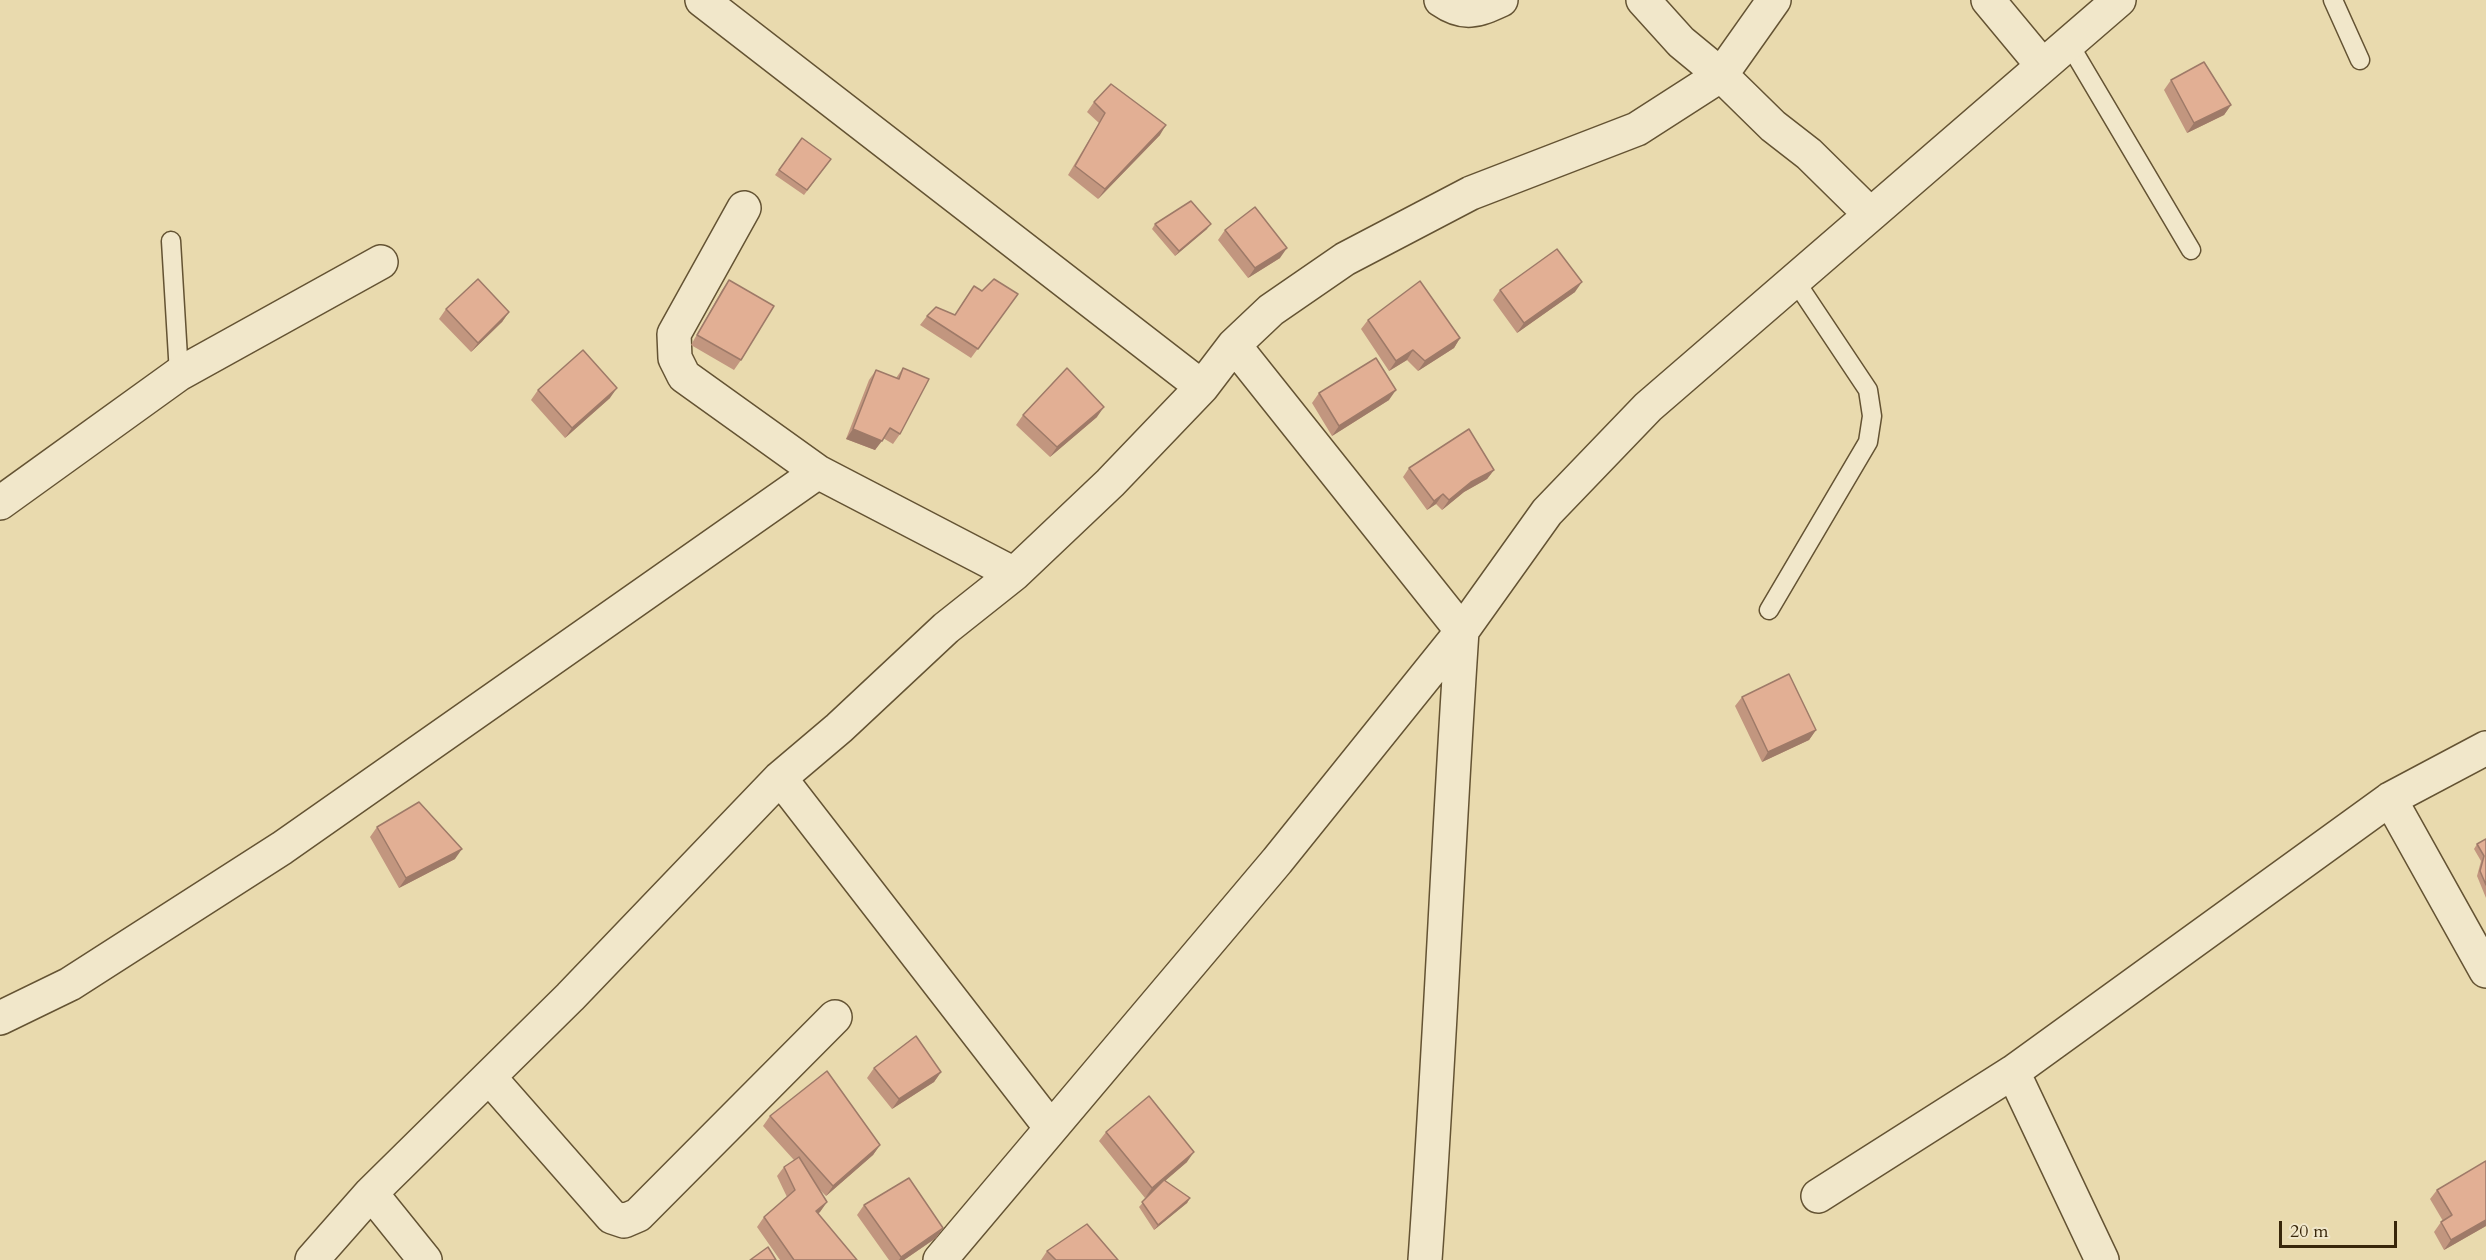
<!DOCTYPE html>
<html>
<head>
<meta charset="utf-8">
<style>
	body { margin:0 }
	#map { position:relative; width:2486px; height:1260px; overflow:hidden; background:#e9daae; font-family:Cardo,serif }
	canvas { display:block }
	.scale { position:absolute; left:2279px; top:1221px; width:118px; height:27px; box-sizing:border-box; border:3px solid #38260a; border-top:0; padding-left:8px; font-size:18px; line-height:21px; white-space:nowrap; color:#38260a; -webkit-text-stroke:4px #f1e7ca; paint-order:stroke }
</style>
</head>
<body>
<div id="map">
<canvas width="2486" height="1260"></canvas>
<div class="scale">20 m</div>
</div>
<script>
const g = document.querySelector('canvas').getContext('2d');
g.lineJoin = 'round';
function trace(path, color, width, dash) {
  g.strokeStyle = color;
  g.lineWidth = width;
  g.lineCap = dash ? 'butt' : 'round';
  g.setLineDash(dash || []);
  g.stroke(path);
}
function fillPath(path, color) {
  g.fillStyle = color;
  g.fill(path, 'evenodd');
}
const lane = new Path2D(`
	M2333,0L2360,60
	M2068,42L2191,250
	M171,241L179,374
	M1769,610L1868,442L1872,416L1868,390L1794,279`);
const street = new Path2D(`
	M702,0L1202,387
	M1441,0C1464,16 1477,11 1501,0
	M1643,0L1681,42L1721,75L1774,0
	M1988,0L2042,65
	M1234,345L1462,631C1448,840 1440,1050 1425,1260
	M818,472L1014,574
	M0,503L179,374L381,262
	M780,778L1051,1128
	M2390,799L2486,971
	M0,1018L70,984L282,848L818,472L684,376L675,358L674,334L744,208
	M2013,1072L2102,1260
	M489,1077L612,1217L624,1221L638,1215L835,1017
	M371,1193L425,1260
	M1818,1196L2013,1072L2390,799L2486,748
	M312,1260L371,1193L570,997L780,778L839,728L946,628L1014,574L1110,483L1202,387L1234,345L1271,310L1345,259L1471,193L1637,129L1721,75L1773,126L1809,154L1870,214
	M940,1260L1277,861L1462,631L1547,512L1648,407L2119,0`);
const wall = new Path2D(`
	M2171,80L2231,105L2224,115L2187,133L2164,90Z
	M1094,102L1160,135L1098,199L1068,175L1099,123L1087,112Z
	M802,138L831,159L804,195L775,175Z
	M1155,224L1207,229L1175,256L1152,229Z
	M1225,230L1280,258L1248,278L1218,240Z
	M729,280L741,360L734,370L691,345L722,290Z
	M1500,290L1575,292L1517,333L1493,300Z
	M982,291L1018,294L971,358L920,325L927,316L955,315Z
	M446,309L509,312L502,322L471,352L439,319Z
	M1368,320L1460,338L1454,348L1418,371L1407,360L1389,371L1361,329Z
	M903,368L900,434L893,444L883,438L875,450L846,439L869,380L876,370L896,378Z
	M538,390L610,398L565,438L531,400Z
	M1319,393L1389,400L1332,436L1312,403Z
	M1023,415L1097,417L1050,457L1016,425Z
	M1409,468L1494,470L1487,479L1464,492L1442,510L1436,504L1427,510L1403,477Z
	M1742,697L1816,730L1809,740L1762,762L1735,706Z
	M377,827L455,859L399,888L370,837Z
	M2486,839V898L2477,876L2481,861L2474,849L2477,844Z
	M874,1068L941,1072L934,1082L892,1109L867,1078Z
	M770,1116L880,1145L873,1155L826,1196L818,1188L827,1202L818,1214L857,1260H780L757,1227L764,1217L787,1197L777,1176L784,1167L794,1160L763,1126Z
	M1106,1132L1187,1162L1165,1181L1190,1198L1187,1203L1154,1230L1139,1207L1153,1191L1145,1198L1099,1141Z
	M2437,1190L2486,1226L2444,1250L2434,1232L2441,1222L2443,1221L2430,1199Z
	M864,1205L943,1228L936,1238L904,1260H889L857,1215Z
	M1047,1251L1118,1260H1041Z`);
const shadedWall = new Path2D(`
	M2231,105L2224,115L2187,133L2194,123Z
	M1166,125L1160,135L1098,199L1105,189Z
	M1211,224L1207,229L1175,256L1179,251Z
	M1287,248L1280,258L1248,278L1255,268Z
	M1582,282L1575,292L1517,333L1524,323Z
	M509,312L502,322L471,352L478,343Z
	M1460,338L1454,348L1418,371L1425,361Z
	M1413,350L1407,360L1389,371L1396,361Z
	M617,388L610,398L565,438L572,428Z
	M1396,390L1389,400L1332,436L1339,426Z
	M1104,407L1097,417L1050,457L1057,447Z
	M853,429L882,441L875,450L846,439Z
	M1494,470L1487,479L1464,492L1442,510L1449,500L1471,482Z
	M1443,494L1436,504L1427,510L1434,501Z
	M1816,730L1809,740L1762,762L1768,752Z
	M462,849L455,859L399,888L406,878Z
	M941,1072L934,1082L892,1109L899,1099Z
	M880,1145L873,1155L826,1196L833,1186Z
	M1194,1152L1187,1162L1145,1198L1152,1188Z
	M1190,1198L1187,1203L1154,1230L1158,1225Z
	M827,1202L820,1212L809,1221L816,1211Z
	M2486,1220V1226L2444,1250L2451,1240Z
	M943,1228L936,1238L904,1260H899L901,1257Z`);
const building = new Path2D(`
	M2204,62L2231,105L2194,123L2171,80Z
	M1111,84L1166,125L1105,189L1075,166L1105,113L1094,102Z
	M802,138L831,159L807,190L779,170Z
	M1191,201L1211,224L1179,251L1155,224Z
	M1255,207L1287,248L1255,268L1225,230Z
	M1557,249L1582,282L1524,323L1500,290Z
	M478,279L509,312L478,343L446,309Z
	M994,279L1018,294L978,349L927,316L936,307L955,315L974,286L982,291Z
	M729,280L774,306L741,360L697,335Z
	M1420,281L1460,338L1425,361L1413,350L1396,361L1368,320Z
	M583,350L617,388L572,428L538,390Z
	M1376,358L1396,390L1339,426L1319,393Z
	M903,368L929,379L900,434L890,428L882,441L853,429L876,370L899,379Z
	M1067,368L1104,407L1057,447L1023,415Z
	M1469,429L1494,470L1471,482L1449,500L1443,494L1434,501L1409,468Z
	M1789,674L1816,730L1768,752L1742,697Z
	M419,802L462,849L406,878L377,827Z
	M2486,839V885L2480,871L2484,856L2477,844Z
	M916,1036L941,1072L899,1099L874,1068Z
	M827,1071L880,1145L833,1186L770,1116Z
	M1149,1096L1194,1152L1152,1188L1106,1132Z
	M799,1157L827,1202L816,1211L857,1260H794L764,1217L795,1190L784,1167Z
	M2486,1161V1220L2451,1240L2441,1222L2452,1215L2437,1190Z
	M909,1178L943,1228L901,1257L864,1205Z
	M1164,1180L1190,1198L1158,1225L1142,1202Z
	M1087,1224L1118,1260H1056L1047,1251Z
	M768,1247L776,1260H750Z`);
trace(lane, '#645333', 21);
trace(street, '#645333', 36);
trace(lane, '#f1e7ca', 18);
trace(street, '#f1e7ca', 33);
fillPath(wall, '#c2967f');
fillPath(shadedWall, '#9e7a68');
fillPath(building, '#e2af94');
trace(building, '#9e7a68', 1.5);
</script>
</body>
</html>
